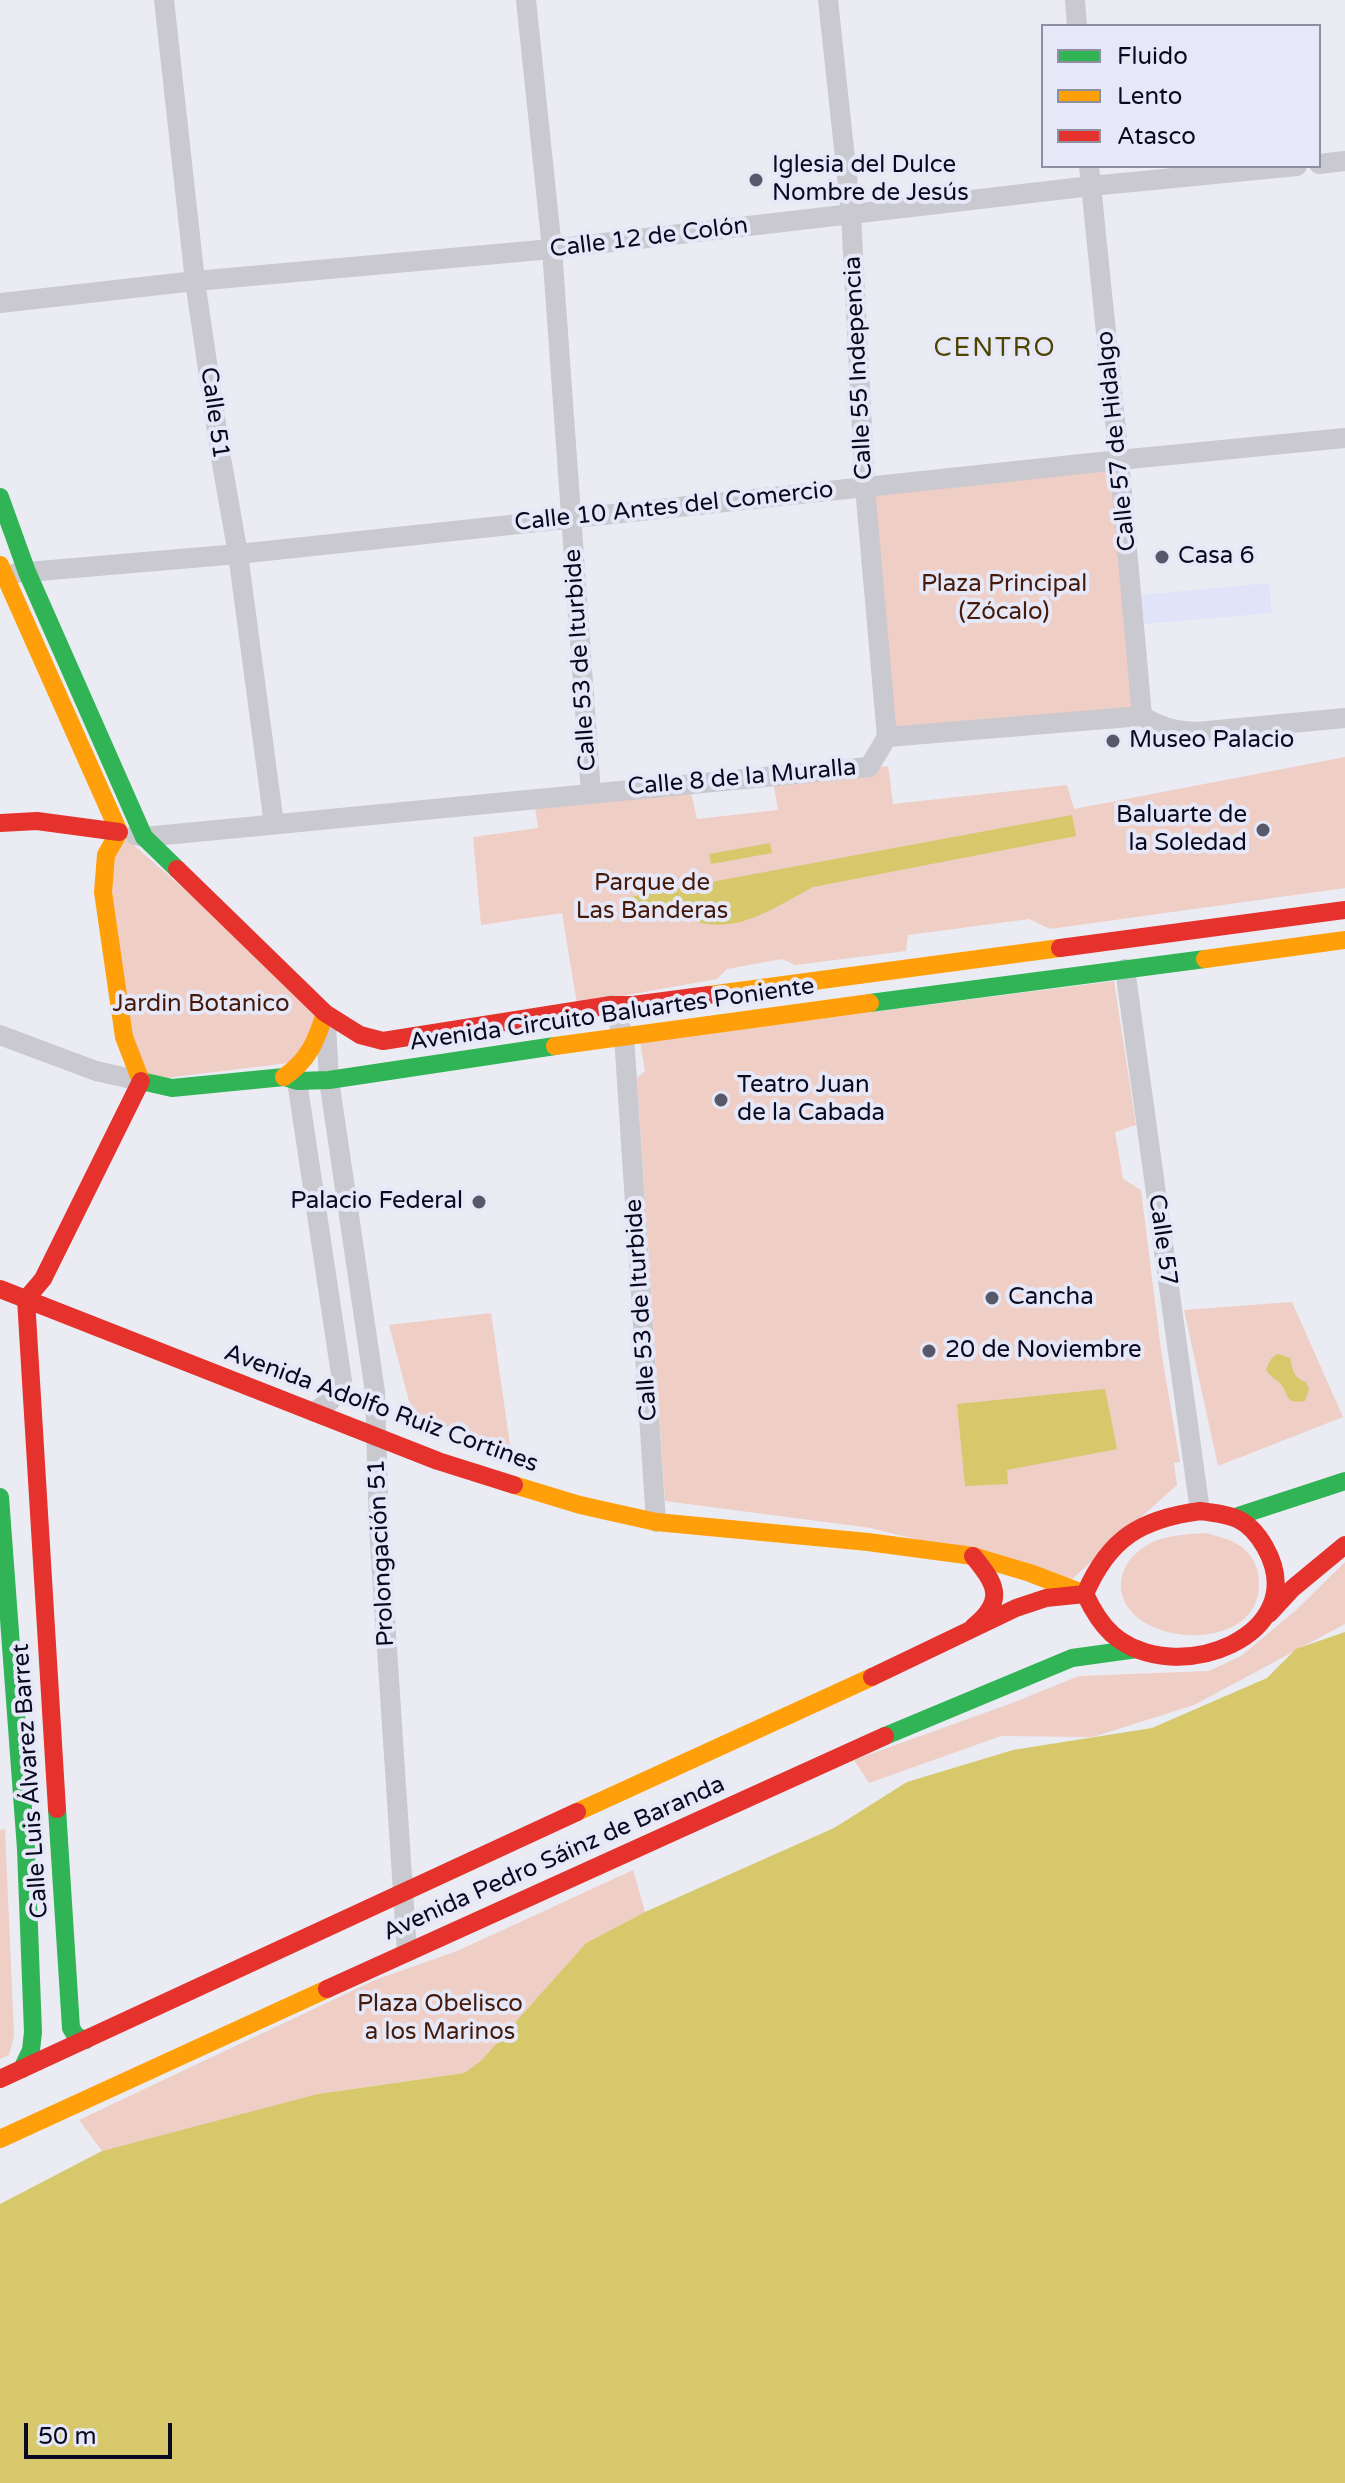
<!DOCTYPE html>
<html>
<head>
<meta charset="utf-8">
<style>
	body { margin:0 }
	#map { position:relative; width:1345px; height:2483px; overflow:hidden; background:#eaebf3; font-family:"Varela Round",sans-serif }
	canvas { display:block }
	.legend { position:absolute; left:1041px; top:24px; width:280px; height:144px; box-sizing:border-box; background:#e6e8f7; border:2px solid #8e8fa2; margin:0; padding:10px 14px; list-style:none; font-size:24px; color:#0a0922 }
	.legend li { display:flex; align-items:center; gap:16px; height:40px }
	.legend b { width:40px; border:2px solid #8e8fa2 }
	.scale { position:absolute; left:24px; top:2423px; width:148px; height:36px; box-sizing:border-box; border:4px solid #0a0922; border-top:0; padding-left:10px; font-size:24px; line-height:28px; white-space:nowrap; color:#0a0922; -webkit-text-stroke:6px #e6e8f7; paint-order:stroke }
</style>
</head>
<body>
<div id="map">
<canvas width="1345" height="2483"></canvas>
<ul class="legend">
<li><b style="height:10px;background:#30b455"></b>Fluido</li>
<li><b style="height:10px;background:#ff9f0a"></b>Lento</li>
<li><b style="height:10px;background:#e5322d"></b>Atasco</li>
</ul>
<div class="scale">50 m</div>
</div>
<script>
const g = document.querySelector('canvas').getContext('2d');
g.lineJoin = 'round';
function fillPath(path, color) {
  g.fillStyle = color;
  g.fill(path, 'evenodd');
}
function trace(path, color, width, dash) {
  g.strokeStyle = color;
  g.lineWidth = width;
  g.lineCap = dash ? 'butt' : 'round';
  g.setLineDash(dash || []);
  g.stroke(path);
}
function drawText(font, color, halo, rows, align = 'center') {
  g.font = font + ' "Varela Round",sans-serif';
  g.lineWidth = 8;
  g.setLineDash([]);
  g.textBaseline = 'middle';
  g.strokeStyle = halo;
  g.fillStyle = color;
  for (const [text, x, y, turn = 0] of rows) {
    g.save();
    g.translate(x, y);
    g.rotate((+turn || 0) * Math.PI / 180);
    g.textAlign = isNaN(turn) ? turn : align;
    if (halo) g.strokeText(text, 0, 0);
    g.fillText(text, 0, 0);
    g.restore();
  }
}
const built = new Path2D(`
	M1269,583L1272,613L1144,624L1141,595Z`);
const green = new Path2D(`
	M1119,460L1142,716L887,732L865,487Z
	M1345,757V888L1050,929L1029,919L908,935L906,951L795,965L782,959L727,969L717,979L577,1004L562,913L481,925L473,837L538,828L535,807L690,788L697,819L778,810L773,781L888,766L893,804L1067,785L1074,809Z
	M119,832L325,1013L305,1061L141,1081L103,892Z
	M1114,981L1136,1125L1115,1132L1123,1179L1141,1190L1161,1350L1180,1462L1174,1463L1177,1485L1072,1579L871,1528L665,1501L637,1078L645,1071L640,1042Z
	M1292,1302L1343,1417L1218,1466L1184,1310Z
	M491,1313L510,1445L422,1420L409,1401L389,1325Z
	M1206,1533C1220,1537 1235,1540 1245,1550C1255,1559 1259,1571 1259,1584C1259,1639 1184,1645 1147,1624C1106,1600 1116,1556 1158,1540C1173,1535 1190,1534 1206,1533Z
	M1345,1562V1624L1194,1705L1093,1737L1001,1736L869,1783L854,1760L1012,1703L1079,1676L1209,1671L1241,1656L1295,1611Z
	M5,1829L14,2036L9,2055L0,2059V1830Z
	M633,1870L645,1912L586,1943L481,2062L464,2073L331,2092L102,2151L79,2120L375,1980L457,1951Z`);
const water = new Path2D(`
	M1072,815L1076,836L813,887C771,909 733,939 683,917C675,913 667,911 661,904L629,909L625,898Z
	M770,843L772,853L711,864L709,854Z
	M1278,1354L1290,1358C1293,1370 1293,1378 1306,1382L1309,1389L1305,1401C1284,1404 1290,1396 1281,1384C1276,1379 1270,1376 1266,1370C1269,1362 1271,1357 1278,1354Z
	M1105,1389L1117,1449L1007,1470L1008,1484L965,1486L957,1404Z
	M1345,1632V2483H0V2204L102,2151L318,2094L464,2073L481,2061L586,1943L645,1912L834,1828L907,1782L1013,1750L1152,1728L1267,1678L1296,1649Z`);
const street = new Path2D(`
	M164,0L195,281L221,458L238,554L274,824
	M526,0L552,249L591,794
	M828,0L851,214L865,487L887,737
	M1075,0L1077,26
	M1319,164L1345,161
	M1089,166L1119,460L1142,716
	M0,303L195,281L552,249L1091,186L1297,166
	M16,573L238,554L1119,460L1345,438
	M135,835L144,837L869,767L887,737L1142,716C1160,727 1175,731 1197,732L1345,718
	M1125,969L1200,1511
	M611,1005L624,1036L656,1522
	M326,1025L329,1080L375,1392L379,1528L407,1952
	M0,1035L96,1071L141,1081
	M297,1081L342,1381L330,1401L314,1412`);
const fast = new Path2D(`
	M0,497L27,572L144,837L177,869
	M870,1003L1205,959
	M141,1081L172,1088L284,1077L297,1081L329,1080L555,1046
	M0,1497L26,1849L33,2032L31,2050L22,2069
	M1238,1516L1345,1481
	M885,1736L1072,1658L1137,1649
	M57,1809L71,2028L76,2036L86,2040`);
const slow = new Path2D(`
	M0,565L119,832
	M119,832L106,855L103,892L124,1037L141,1081
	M1205,959L1345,940
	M709,995L1060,948
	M555,1046L870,1003
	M284,1077C308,1061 317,1040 325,1013
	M514,1485L580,1505L656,1522L868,1542L973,1556L1030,1573L1085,1594
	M577,1812L872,1677
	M0,2139L327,1989`);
const jam = new Path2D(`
	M0,823L37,821L119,832
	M177,869L325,1013L360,1035L383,1041L611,1005H633L709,995
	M1060,948L1345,910
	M0,1289L438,1461L514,1485
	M26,1299L57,1809
	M26,1299L43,1279L141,1081
	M1200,1511C1232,1515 1248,1517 1265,1547C1315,1635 1176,1690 1112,1634C1100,1623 1092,1609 1085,1594C1109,1538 1141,1519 1200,1511Z
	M973,1556C995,1583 1007,1600 973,1627
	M1269,1614L1293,1588L1345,1545
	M872,1677L1016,1608L1046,1598L1085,1594
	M327,1989L885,1736
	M0,2079L577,1812`);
const markers = [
	[756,180,8,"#58586b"],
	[1162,557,8,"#58586b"],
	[1113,741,8,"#58586b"],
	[1263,830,8,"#58586b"],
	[721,1100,8,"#58586b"],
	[479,1202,8,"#58586b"],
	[992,1298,8,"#58586b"],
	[929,1351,8,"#58586b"]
];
const poiNames = [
	["Iglesia del Dulce",772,166],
	["Nombre de Jesús",772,194],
	["Casa 6",1178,557],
	["Museo Palacio",1129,741],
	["Baluarte de",1247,816,"right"],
	["la Soledad",1247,844,"right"],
	["Teatro Juan",737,1086],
	["de la Cabada",737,1114],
	["Palacio Federal",463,1202,"right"],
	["Cancha",1008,1298],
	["20 de Noviembre",945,1351]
];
const streetNames = [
	["Calle 12 de Colón",649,238,-7],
	["Calle 55 Indepencia",859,368,-93],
	["Calle 51",214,413,82],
	["Calle 57 de Hidalgo",1117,441,-96],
	["Calle 10 Antes del Comercio",674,507,-6],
	["Calle 53 de Iturbide",581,660,-94],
	["Calle 8 de la Muralla",742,778,-5],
	["Avenida Circuito Baluartes Poniente",612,1015,-8],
	["Calle 57",1162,1240,82],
	["Calle 53 de Iturbide",642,1310,-94],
	["Avenida Adolfo Ruiz Cortines",381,1409,20],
	["Prolongación 51",382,1553,-93],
	["Calle Luis Álvarez Barret",31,1781,-94],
	["Avenida Pedro Sáinz de Baranda",554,1859,-24]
];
const parkNames = [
	["Plaza Principal",1004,585],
	["(Zócalo)",1004,613],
	["Parque de",652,884],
	["Las Banderas",652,912],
	["Jardin Botanico",201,1005],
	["Plaza Obelisco",440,2005],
	["a los Marinos",440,2033]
];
const neighbourhoodNames = [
	["CENTRO",995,349]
];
fillPath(built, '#e1e4f9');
fillPath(green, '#efcec5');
fillPath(water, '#d6c86b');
trace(street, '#c9c9cf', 20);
trace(fast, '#30b455', 18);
trace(slow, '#ff9f0a', 18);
trace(jam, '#e5322d', 18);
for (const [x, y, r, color] of markers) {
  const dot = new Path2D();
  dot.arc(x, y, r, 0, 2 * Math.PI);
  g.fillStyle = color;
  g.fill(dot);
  trace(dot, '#e6e8f7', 3);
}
drawText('24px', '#0a0922', '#e6e8f7', poiNames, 'left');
drawText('24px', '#0a0922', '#e6e8f7', streetNames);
drawText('24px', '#451a0a', '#e6e8f7', parkNames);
g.letterSpacing = '2px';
drawText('26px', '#4e4400', '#e6e8f7', neighbourhoodNames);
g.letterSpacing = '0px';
</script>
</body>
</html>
